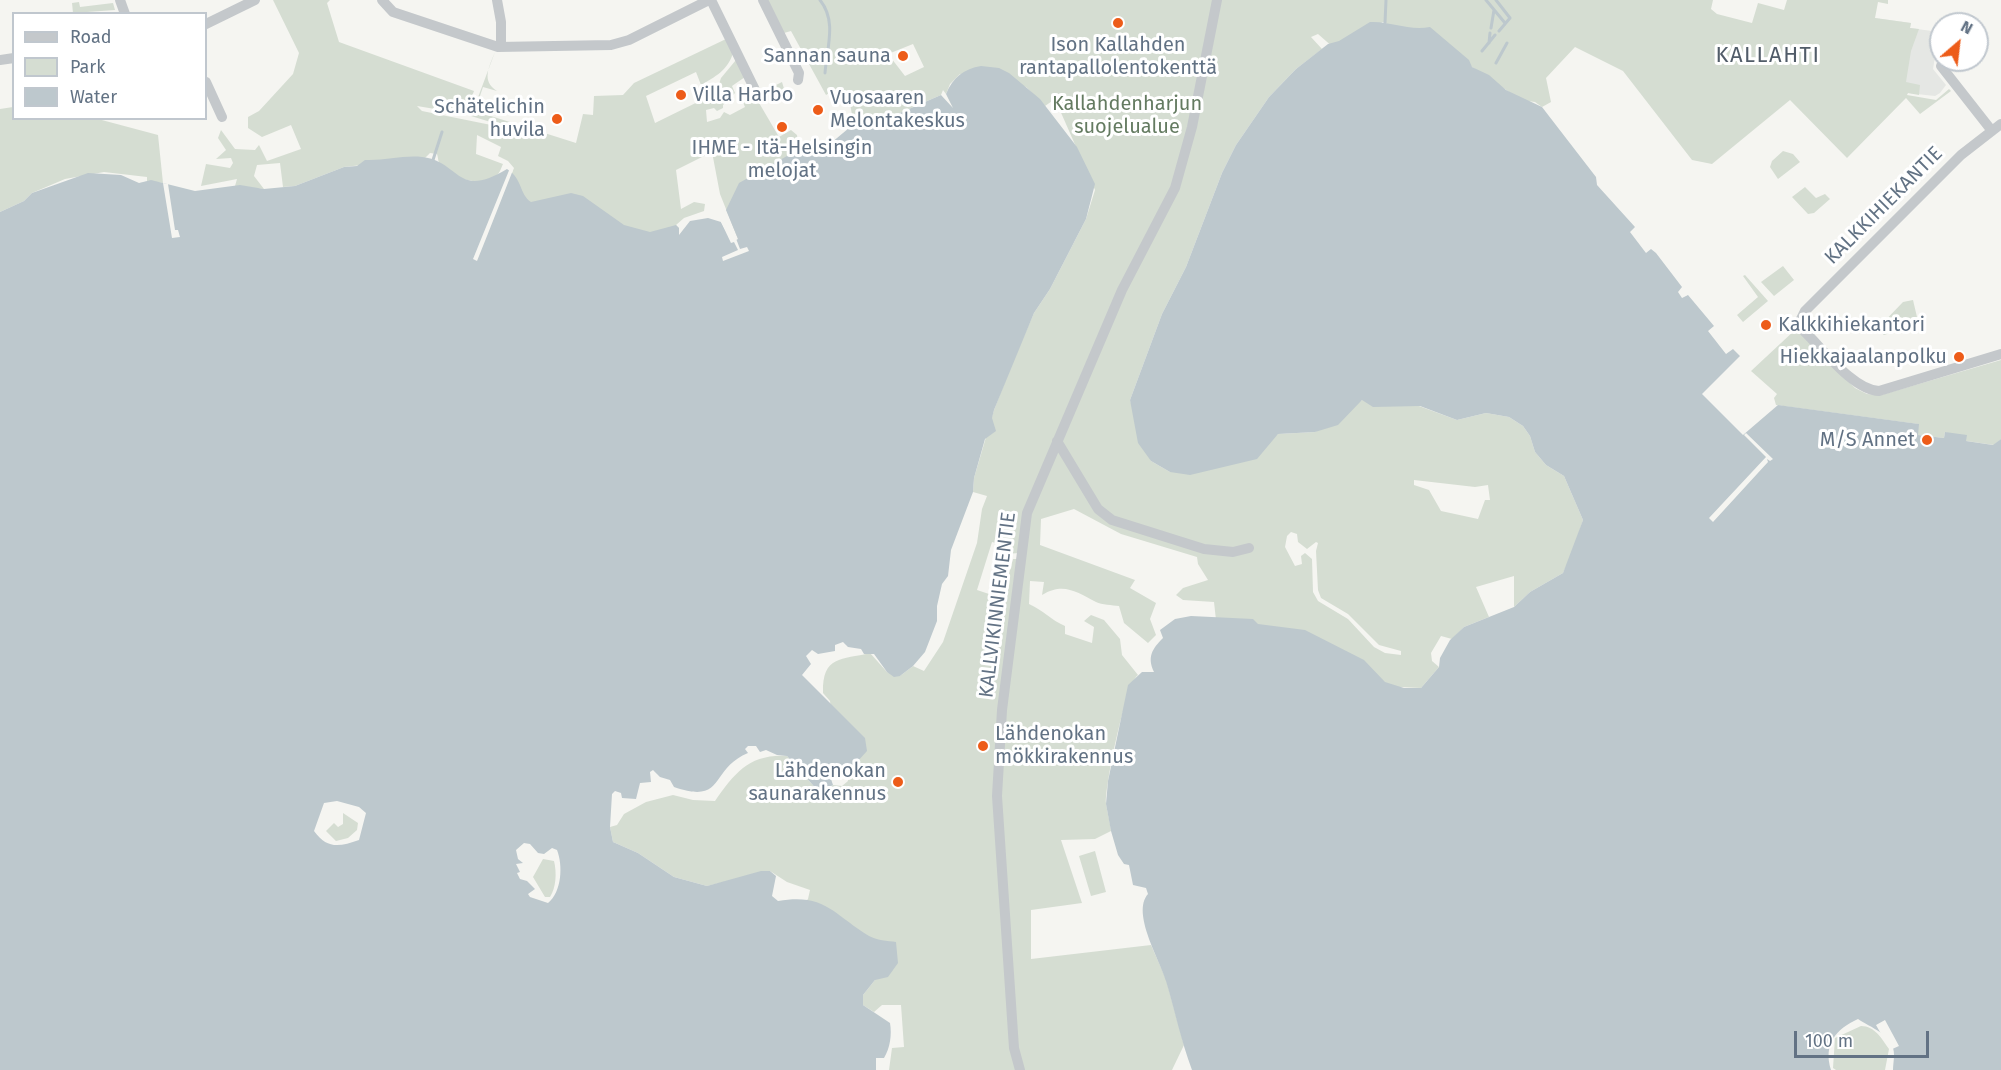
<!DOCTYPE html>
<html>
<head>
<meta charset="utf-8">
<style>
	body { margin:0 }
	#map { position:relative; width:2001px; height:1070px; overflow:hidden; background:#f5f5f1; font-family:"Fira Sans",sans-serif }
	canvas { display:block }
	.legend { position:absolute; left:12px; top:12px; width:195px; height:108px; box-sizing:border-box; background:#fff; border:2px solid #c0c7ce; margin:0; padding:8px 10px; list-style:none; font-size:18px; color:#627284 }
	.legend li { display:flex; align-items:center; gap:12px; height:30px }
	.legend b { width:30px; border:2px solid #c0c7ce }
	.north { position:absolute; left:1929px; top:12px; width:60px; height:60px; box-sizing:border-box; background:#fff; border:2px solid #c0c7ce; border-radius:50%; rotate:28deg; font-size:16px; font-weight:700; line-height:24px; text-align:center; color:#627284 }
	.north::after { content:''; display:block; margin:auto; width:21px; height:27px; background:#ed5c19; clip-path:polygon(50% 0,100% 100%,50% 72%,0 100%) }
	.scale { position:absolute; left:1794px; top:1031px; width:135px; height:27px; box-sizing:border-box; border:3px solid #627284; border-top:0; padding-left:8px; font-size:18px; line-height:21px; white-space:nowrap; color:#627284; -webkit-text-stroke:4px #fff; paint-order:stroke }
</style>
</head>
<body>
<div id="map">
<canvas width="2001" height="1070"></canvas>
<ul class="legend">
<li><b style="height:8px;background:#c4c8cb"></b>Road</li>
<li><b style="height:16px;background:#d5ddd2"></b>Park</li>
<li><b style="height:16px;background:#bdc8cd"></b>Water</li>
</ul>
<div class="north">N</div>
<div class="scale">100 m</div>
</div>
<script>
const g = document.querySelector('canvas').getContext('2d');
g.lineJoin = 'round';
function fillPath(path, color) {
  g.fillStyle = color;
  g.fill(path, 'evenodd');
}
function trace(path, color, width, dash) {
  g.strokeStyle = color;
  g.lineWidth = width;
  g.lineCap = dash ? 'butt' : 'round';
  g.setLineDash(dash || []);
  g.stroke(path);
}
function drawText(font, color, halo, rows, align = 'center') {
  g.font = font + ' "Fira Sans",sans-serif';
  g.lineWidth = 6;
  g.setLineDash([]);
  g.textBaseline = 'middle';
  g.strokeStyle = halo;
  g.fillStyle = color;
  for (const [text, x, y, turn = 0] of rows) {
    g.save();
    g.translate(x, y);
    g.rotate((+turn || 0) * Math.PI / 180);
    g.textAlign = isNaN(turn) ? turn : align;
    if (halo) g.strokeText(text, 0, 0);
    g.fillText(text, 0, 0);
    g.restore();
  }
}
const built = new Path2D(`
	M1875,18L1911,23L1910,28L1939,32L1933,69L1946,85L1940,93L1935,96L1907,93Z`);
const green = new Path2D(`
	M273,0H330L327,3L339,42L474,91L465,114L417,106L422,111L496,126L520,136L523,132L471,116L495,52C489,67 481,81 497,91L483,87L475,111L576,143L583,114L593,115L594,96L623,95L634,83L726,39L733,53C728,70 715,77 701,85L696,72L646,96L655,123L716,93L721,78L736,60L745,77L732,86L735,93L723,105V108L717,111L714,108L706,110L707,122L720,118L724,112L730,115L745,107L740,95L748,84L779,137L791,130L797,135L799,154L738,239L720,194L712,152L676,170L681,209L694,202L705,204L704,211L684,218L676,225L679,228V235L637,274L506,188L514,168L508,161L498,156L501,147L477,135L476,154L503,164C501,168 500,173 496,176C483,188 448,178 439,163C438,160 438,157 437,154L430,153L425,158L344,167L295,186L283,187L280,163L257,165L254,176L264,189L235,186L237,179L201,186L206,164L230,168L233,163L231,158L216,159L226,150L218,138L221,130L235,149L255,150L259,145L267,161L301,149L291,125L262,137L248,128V117L259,111L293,74L299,53Z
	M767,0H1713L1711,9L1717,14L1752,23L1758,3L1784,10L1787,0H1888V4L1878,2L1875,18L1911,23L1910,28L1919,29L1911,51L1906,82L1920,85L1919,95L1908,93L1907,95L1936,100L1949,89L1951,91L1920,114L1906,98L1847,158L1790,100L1712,164L1692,160L1623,71L1575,47L1546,78L1551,102L1542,107L1535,102L1521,100L1472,67L1383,22L1334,48L1318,34L1311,37L1322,49L1296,69L1269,97L1236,145L1222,173L1186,267L1162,314L1130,400L1151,461L1170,472L1278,434L1315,432L1362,400L1419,406L1457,420L1486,413L1509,417L1523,426L1530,436L1535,452L1546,465L1564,476L1583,520L1571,556L1563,573L1530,592L1514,607V576L1476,587L1489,617L1464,627L1452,639L1441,636L1431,653L1432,661L1439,667L1421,688L1399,687L1385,690L1216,620L1214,602L1183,600L1176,595L1183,588L1208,580L1198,564L1197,557L1121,534L1074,509L1041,519L1040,545L1135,580L1130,588L1156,603L1150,619L1156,635L1148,643L1124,623L1119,606C1112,605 1102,605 1096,602C1076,592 1064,582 1042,595L1044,582L1030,581L1029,604C1043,610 1051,620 1065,626V634L1092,643L1094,627L1084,621L1091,615L1104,620L1120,639L1122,655L1138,675C1126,683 1105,785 1106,803C1107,812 1110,821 1111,831L1095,839L1061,840L1082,903L1031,910V959L1151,945L1166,979L1184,1045L1172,1070H889L892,1048L904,1047L901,1005H882L874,1012L863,1005V995L875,980L802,906L808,899L810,890L787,882L770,871L707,886L674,877L638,853L613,842L610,827L617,825L624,814L646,802L673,795L693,800L715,801C735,773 749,754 787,756L819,792L833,785L842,786L848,781L847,773L838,764L830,701L823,693C822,655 842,660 870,653L887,672L900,676L913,666L924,671L943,642L977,543L982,509L987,496L973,492L974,478L994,410L1013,361L1034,313L1050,289L1086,219L1095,190L1055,99L1045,106L1026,87L960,74L950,84L946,94L943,90L941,95L863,129L849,128L852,115L849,97L846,99L839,87L826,95L791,31L784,33ZM913,44L924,67L905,76L888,54ZM1414,480L1475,487L1488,485L1490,500H1485L1478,519L1441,511L1429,490L1414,485ZM1291,532L1297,534L1298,542L1307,549L1316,542L1318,543L1316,551L1318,590L1321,598L1348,614L1379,645L1401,651V655L1385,653L1374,647L1348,619L1318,601L1313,592L1312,559L1305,553L1301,556L1302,564L1295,566L1285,547L1287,536ZM992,542L1007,546L1006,554L1019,553V559H1013L1008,577L999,576L996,589L991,588L989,594L977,590Z
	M79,2L80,7L113,3L115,10L73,13L72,3Z
	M782,82L785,92L783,97L766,101L762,92Z
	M13,107L14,118L98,119L158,135L163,183L147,181V177L104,172L65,179L32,193L24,201L0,212V109Z
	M1783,151L1793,154L1800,162L1778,179L1770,167L1772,161Z
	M1805,187L1816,198L1825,194L1830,199L1814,213L1808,214L1792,197Z
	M1783,266L1794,280L1774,296L1761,282Z
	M1745,275L1768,301L1743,322L1737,315L1758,297L1743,276Z
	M1913,300L1917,317L1910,319L1912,326L1884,335L1877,329L1903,302Z
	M1796,329L1855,388L1867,394L1881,395L2001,360V439L1994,445L1966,441L1945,432L1944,438L1917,435L1918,424L1776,405L1774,398L1777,394L1751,371Z
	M343,813L358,823L357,830L348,838L336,841L326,831L334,823L338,827L343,824Z
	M1095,851L1106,892L1091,896L1079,856Z
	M543,859L554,861C557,873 556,888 550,897H545L533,877Z
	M1861,1026C1875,1026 1882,1039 1889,1049L1885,1070H1836L1833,1068L1835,1038Z`);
const water = new Path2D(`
	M1370,22C1391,21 1408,31 1430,27L1469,60L1472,67L1489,75L1506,90L1542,107L1596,177L1597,185L1635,227L1630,232L1646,253L1651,249L1656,253L1682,287L1678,292L1682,298L1688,295L1714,326L1708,331L1726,354L1733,349L1740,356L1702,394L1743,435L1778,405L1919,424L1918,435L1944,438L1945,432L1967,435L1966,441L1993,445L2001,439V1070H1893C1893,1065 1894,1060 1894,1055C1895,1035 1869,1027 1858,1019C1836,1029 1823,1044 1831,1070H1192C1181,1041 1175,1011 1166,981C1160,960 1131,913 1148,894L1146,888L1133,885L1129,865L1124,864L1118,855L1111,831L1106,804L1108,781L1128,685L1142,672H1154C1147,657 1152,649 1163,638L1160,630L1175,619L1191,616L1253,619L1258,624L1305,630L1364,660L1385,682L1404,688H1421L1439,667L1440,658L1450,640L1464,627L1514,607L1530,592L1563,573L1583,520L1564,476L1546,465L1535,452L1530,436L1523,426L1509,417L1486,413L1457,420L1420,406L1373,407L1362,400L1338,425L1315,432L1278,434L1257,459L1190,475L1170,472L1151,461L1138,443L1130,400L1162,314L1186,267L1222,173L1236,145L1269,97L1296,69L1328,44L1339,41Z
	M981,66L999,68L1009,73L1040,99L1077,147L1095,184L1086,219L1050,289L1034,313L994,410L992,418L996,431L985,439L974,478L973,492L951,550L948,576L942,584L937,606V621L925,652L913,666L900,676L894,677L887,672L874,654H864L861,649L848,647L843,642L835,645V651L818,654L812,650L806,656L811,664L802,675L865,738L867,751L847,773L838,764L828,770L833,785L819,792L787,756L777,755L766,750L760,752L756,746H748L745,749L748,753C709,769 726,805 674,787L670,780L660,777L653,770L650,772L651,782L640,783L636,799L622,798L621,793L615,791L612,794L610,827L613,842L638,853L674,877L707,886L761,871H770L776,876L772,896L778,901C825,893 833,914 869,936C876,940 888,941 896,942L898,963L888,977L875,980L863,995V1005L890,1023C892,1035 890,1048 884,1058H876V1070H0V212L24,201L32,193L88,173L121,175L139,183L151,180L195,191L240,185L264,189L295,186L344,167L357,166L365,160C384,161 403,155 422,157C460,161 456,200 507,169C523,179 519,194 531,202L571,193L583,196L624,225L650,232L676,225L679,228V235L690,221L708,218L721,222L732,242L738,239L726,210L739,183L787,156L831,143L849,128L863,129L941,95L953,108L946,94C953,77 964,69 981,66ZM337,801L359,807L366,813L359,840C339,847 327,849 314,831L324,803ZM524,843L530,844L538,853L544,854L552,848L557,850C563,865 562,892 548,903L530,897L528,894L535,889L527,881L520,879L517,873L520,872L516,864L523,863L518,859L516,850Z`);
const pier = new Path2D(`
	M510,168L513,170L487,236L477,261L473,259Z
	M163,183L168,184L175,230H178L180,237L172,238Z
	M724,207L740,249L747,247L749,251L723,261L722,257L738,250L734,242L731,243L721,222V218L734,238L723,211Z
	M1746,433L1773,459L1770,461L1767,459L1768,462L1713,522L1709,518L1766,457L1744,435Z
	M1885,1020L1899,1046L1890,1050L1876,1025Z`);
const stream = new Path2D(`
	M820,0C837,21 827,47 825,73
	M1486,0L1505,23
	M1496,0L1510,18L1499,31
	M1385,23L1386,0
	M1491,28L1494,10
	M1489,43L1490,33
	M1482,51L1495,35
	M1496,63L1507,43
	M433,160L442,132`);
const street = new Path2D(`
	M120,0L125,14
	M382,0L393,12L498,47L611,45L629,40L709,0
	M497,0L501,22V47
	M711,0L758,96
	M763,0L799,73L798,80
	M206,24L255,0
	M0,60L14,58
	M1941,66L1992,131
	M206,82L222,117
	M2001,124L1961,155L1805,311L1800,321L1804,331C1823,349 1853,390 1879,391L2001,354
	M1057,441L1098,509L1112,520L1204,549L1233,552L1249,548
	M1020,1070L1014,1048L997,796L1002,710L1027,513L1122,290L1175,188L1192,127L1217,0`);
const markers = [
	[1118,23,6,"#ed5c19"],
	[903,56,6,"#ed5c19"],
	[681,95,6,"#ed5c19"],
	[818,110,6,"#ed5c19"],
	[557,119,6,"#ed5c19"],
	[782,127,6,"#ed5c19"],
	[1766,325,6,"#ed5c19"],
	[1959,357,6,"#ed5c19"],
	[1927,440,6,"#ed5c19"],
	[983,746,6,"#ed5c19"],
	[898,782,6,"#ed5c19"]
];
const poiNames = [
	["Ison Kallahden",1118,45,"center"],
	["rantapallolentokenttä",1118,68,"center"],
	["Sannan sauna",891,56],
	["Villa Harbo",693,95,"left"],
	["Vuosaaren",830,98,"left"],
	["Melontakeskus",830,121,"left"],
	["Schätelichin",545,107],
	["huvila",545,130],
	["IHME - Itä-Helsingin",782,148,"center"],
	["melojat",782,171,"center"],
	["Kalkkihiekantori",1778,325,"left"],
	["Hiekkajaalanpolku",1947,357],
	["M/S Annet",1915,440],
	["Lähdenokan",995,734,"left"],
	["mökkirakennus",995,757,"left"],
	["Lähdenokan",886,771],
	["saunarakennus",886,794]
];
const parkNames = [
	["Kallahdenharjun",1127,104],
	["suojelualue",1127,127]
];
const streetNames = [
	["KALKKIHIEKANTIE",1884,206,-45],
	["KALLVIKINNIEMENTIE",998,605,-83]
];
const quarterNames = [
	["KALLAHTI",1768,56]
];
fillPath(built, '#e5e7e4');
fillPath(green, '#d5ddd2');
fillPath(water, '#bdc8cd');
fillPath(pier, '#f5f5f1');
trace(stream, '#bdc8cd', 3);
trace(street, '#c4c8cb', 10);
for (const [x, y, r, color] of markers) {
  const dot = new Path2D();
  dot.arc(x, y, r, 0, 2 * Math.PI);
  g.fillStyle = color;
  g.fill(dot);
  trace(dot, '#fff', 2);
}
drawText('20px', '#627284', '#fff', poiNames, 'right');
drawText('20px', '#647b61', '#fff', parkNames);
drawText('20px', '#627284', '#fff', streetNames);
g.letterSpacing = '1.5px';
drawText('22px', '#515c69', '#fff', quarterNames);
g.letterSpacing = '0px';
</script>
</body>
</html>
